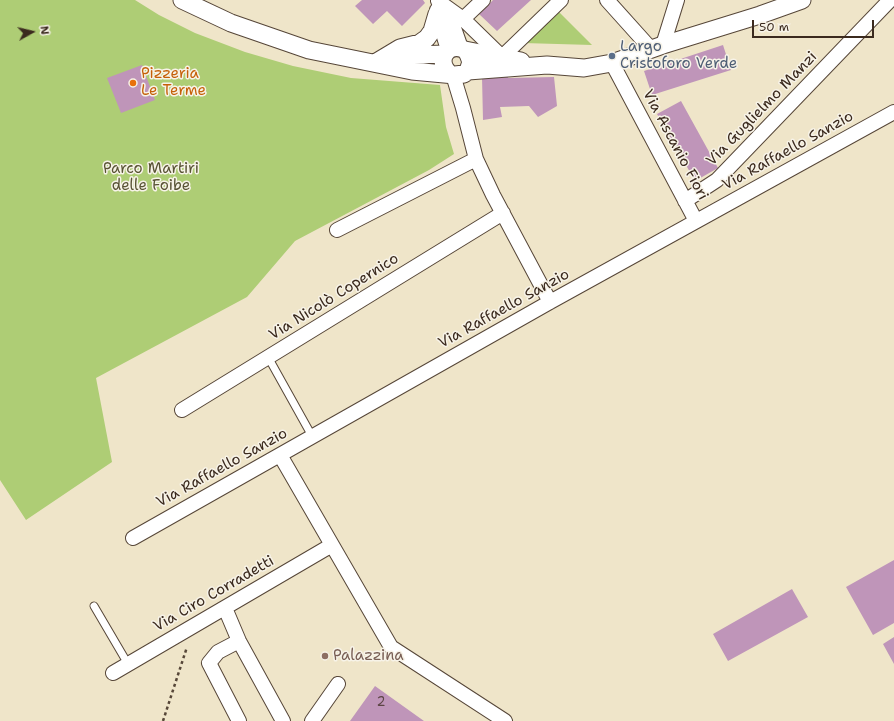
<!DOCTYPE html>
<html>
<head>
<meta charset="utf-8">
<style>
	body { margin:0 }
	#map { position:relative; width:894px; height:721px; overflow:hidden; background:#efe5c9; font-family:"Shantell Sans",sans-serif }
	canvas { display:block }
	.north { position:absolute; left:12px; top:12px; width:40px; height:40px; -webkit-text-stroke:3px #f7f3e8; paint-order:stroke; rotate:82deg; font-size:11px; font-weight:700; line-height:16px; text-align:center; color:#3b2a1e }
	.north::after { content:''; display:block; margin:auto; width:14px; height:18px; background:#3b2a1e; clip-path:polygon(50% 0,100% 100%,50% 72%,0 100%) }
	.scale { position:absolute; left:752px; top:20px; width:122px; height:18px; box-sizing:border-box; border:2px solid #3b2a1e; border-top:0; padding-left:5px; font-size:12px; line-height:14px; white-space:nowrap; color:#3b2a1e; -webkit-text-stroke:3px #f7f3e8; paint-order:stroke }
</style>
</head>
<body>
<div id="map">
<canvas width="894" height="721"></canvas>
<div class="north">N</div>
<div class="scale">50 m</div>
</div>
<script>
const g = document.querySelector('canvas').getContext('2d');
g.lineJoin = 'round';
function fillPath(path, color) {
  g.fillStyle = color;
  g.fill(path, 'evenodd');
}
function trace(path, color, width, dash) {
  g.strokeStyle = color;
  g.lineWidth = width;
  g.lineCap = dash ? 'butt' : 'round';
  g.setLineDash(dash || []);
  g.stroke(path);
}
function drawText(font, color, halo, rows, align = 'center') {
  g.font = font + ' "Shantell Sans",sans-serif';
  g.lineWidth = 3;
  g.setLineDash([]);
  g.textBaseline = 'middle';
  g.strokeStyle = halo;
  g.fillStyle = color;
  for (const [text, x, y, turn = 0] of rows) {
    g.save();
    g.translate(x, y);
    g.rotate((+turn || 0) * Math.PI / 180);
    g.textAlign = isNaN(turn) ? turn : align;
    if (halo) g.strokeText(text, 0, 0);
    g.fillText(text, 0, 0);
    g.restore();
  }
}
const green = new Path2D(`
	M0,0H135L159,15L195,33L245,52L293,66L351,78L440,85L446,127L454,154L429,170L295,241L247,297L96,378L112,462L26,520L0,480Z
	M559,12L592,45L523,43Z`);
const building = new Path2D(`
	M362,0H423L425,3L402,26L387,11L373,24L355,6Z
	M493,0H531L497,31L479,14Z
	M723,45L731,70L652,95L644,71Z
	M142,65L155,100L121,113L107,78Z
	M508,75V78L554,77L557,106L538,117L529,106L500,107L502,117L483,120L482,77Z
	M681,101L718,168L695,181L657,114Z
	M894,560V623L873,635L846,587Z
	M792,589L808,617L728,661L713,634Z
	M894,637V664L883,644Z
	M375,686L424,721H350Z`);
const path = new Path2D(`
	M163,721L187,647`);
const service = new Path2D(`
	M268,357L312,436
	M94,606L128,664`);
const minor = new Path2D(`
	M607,0L651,49
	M438,1L463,19L502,57L561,0
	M447,8L461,48
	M437,10V14L448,50
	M463,19L483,0
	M663,45L677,0
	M612,63L696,221
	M453,75L463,108L476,159L493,195L550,302
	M685,201L717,180L890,0
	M337,230L476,159
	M182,410L503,213
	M280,455L391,647L505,721
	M133,538L550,302L894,112
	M225,608L239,641L283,721
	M239,641L218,652L209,663L239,721
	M113,673L332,545
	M312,721L338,684`);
const tertiary = new Path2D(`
	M182,0L231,23L309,50L412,71L455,75L464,74L468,71L471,62L468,54L465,50
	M398,58L414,55L445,54
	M375,63L400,48L420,43L427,38L432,31L437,14
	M468,71L547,65L584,68L612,63L663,45L760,15L802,0
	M450,74C435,61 447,41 465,50L521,61`);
const markers = [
	[612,56,4,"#5c6f8a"],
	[133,83,4,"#e8710a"],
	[325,656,4,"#8d6e63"]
];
const numberNames = [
	["2",381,703]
];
const serviceNames = [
	["Largo",620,47],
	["Cristoforo Verde",620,64]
];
const foodNames = [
	["Pizzeria",141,74],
	["Le Terme",141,91]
];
const streetNames = [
	["Via Guglielmo Manzi",762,109,-46],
	["Via Ascanio Fiori",675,145,62],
	["Via Raffaello Sanzio",788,151,-29],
	["Via Nicolò Copernico",334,297,-32],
	["Via Raffaello Sanzio",504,309,-29],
	["Via Raffaello Sanzio",222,468,-29],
	["Via Ciro Corradetti",214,594,-30]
];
const parkNames = [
	["Parco Martiri",151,169],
	["delle Foibe",151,186]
];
const educationNames = [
	["Palazzina",333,656]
];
fillPath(green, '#aecd75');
fillPath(building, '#bf95b9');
trace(service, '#564638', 9);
trace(minor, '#564638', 16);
trace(tertiary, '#564638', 19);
trace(path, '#564638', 2.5, [3, 3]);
trace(service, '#fff', 7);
trace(minor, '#fff', 14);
trace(tertiary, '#fff', 17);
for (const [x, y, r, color] of markers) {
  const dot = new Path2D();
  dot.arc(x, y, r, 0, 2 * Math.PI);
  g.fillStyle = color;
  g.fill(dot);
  trace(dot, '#f7f3e8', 1.5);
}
drawText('13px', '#5c4545', null, numberNames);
drawText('15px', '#4e5e75', '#f7f3e8', serviceNames, 'left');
drawText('15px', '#c56008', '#f7f3e8', foodNames, 'left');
drawText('15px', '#3b2a1e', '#f7f3e8', streetNames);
drawText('15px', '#585334', '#f7f3e8', parkNames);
drawText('15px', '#785e54', '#f7f3e8', educationNames, 'left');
</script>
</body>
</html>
